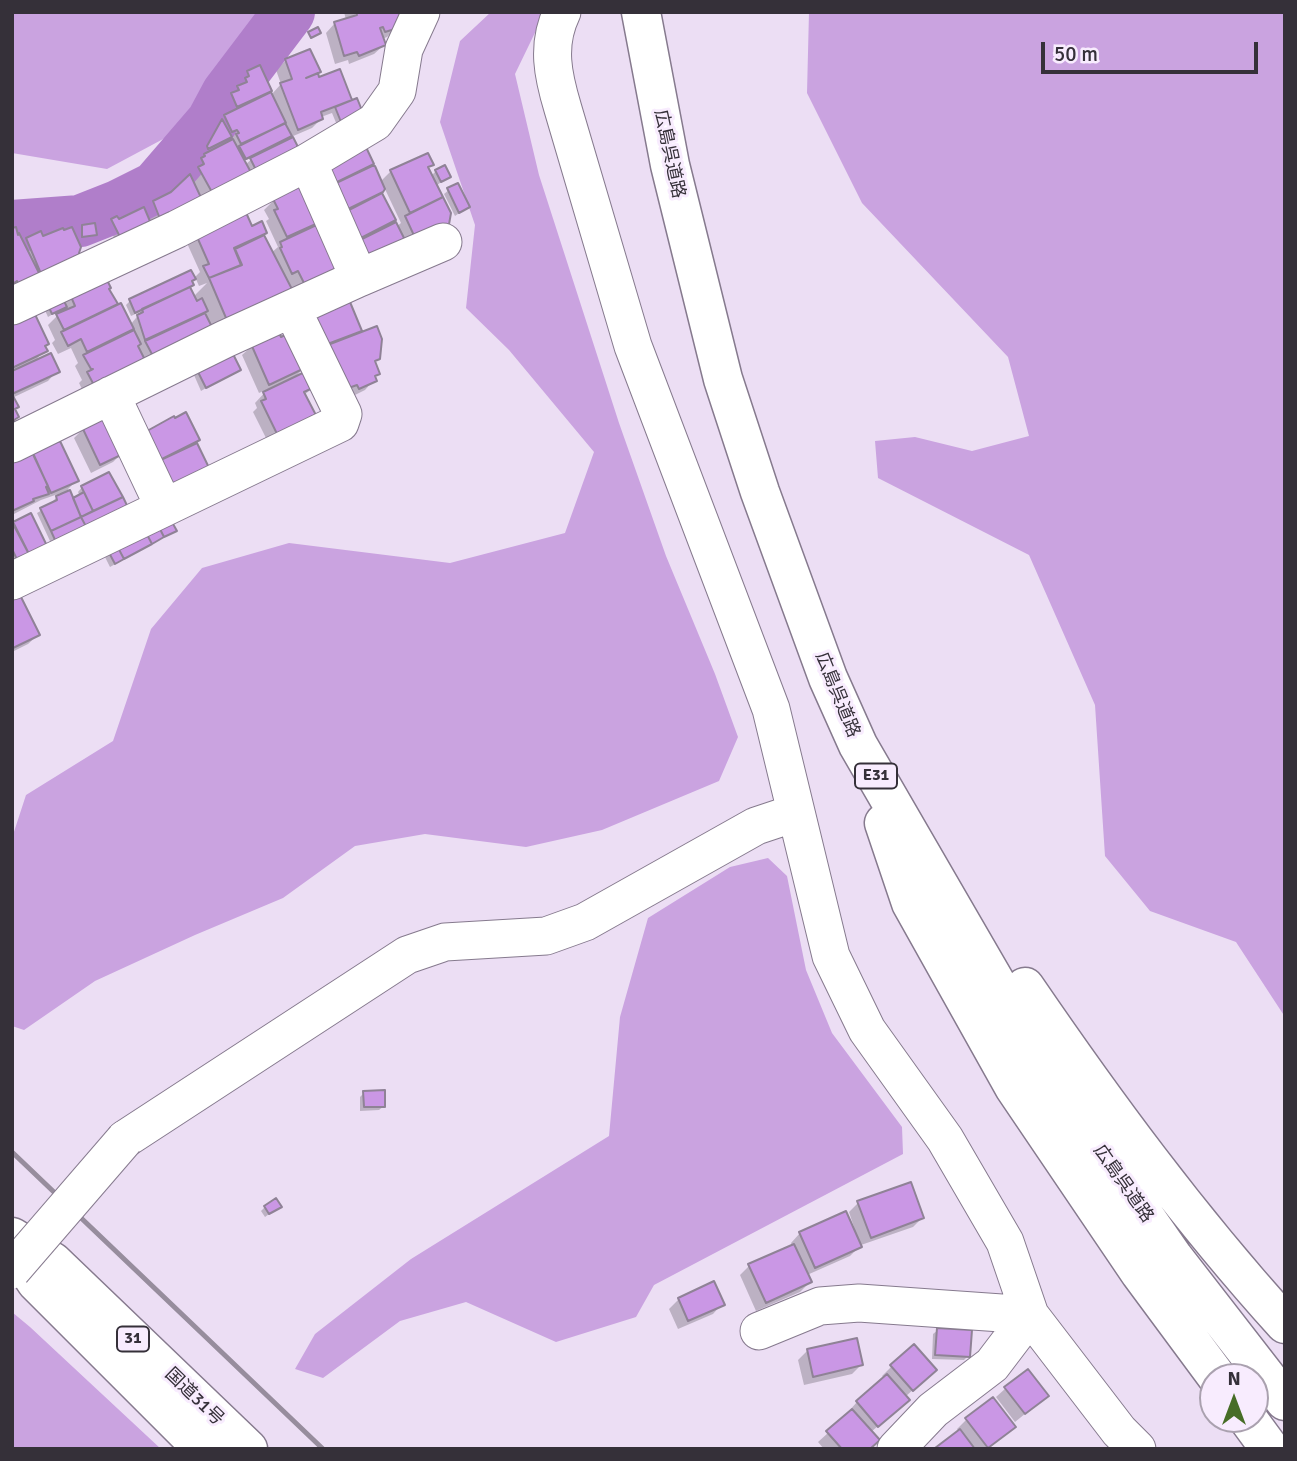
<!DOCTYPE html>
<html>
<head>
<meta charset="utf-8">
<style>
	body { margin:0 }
	#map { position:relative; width:1297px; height:1461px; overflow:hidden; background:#ecdef4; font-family:Signika,sans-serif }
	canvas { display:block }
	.frame { position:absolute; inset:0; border:14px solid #353039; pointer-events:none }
	.north { position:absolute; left:1199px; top:1363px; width:70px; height:70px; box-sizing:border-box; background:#f8ecfe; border:2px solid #aaa1af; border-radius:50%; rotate:0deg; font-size:19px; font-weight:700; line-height:28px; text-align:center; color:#353039 }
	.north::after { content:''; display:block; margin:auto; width:24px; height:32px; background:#476d27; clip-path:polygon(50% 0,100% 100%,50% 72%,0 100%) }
	.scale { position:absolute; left:1041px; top:42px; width:217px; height:32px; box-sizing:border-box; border:4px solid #353039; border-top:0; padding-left:9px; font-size:21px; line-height:24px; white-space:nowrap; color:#353039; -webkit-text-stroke:5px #f8ecfe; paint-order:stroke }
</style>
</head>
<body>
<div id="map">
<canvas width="1297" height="1461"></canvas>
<div class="frame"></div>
<div class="north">N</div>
<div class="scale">50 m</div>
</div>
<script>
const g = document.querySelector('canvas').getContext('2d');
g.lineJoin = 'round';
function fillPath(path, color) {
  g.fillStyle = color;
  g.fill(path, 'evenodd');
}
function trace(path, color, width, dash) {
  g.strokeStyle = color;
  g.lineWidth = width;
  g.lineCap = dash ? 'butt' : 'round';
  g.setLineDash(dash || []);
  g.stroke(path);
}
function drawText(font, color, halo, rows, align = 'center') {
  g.font = font + ' Signika,"Noto Sans JP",sans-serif';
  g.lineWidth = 6;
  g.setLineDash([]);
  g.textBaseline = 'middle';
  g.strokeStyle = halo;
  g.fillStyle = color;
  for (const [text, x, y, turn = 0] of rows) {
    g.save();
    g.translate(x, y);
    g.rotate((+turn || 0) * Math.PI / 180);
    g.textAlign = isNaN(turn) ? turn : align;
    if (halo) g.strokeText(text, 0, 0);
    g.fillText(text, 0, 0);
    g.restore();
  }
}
const green = new Path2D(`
	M12,12H283L195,122L107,169L12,153Z
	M491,12H545L515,74L539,175L619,423L666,556L715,674L738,737L719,781L602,830L526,847L425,834L355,846L283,898L195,935L95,981L24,1030L12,1026V838L26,795L113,741L151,629L202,568L289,543L450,563L565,533L594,452L509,350L466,308L475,225L440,122L460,41Z
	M809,12H1285V1017L1236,942L1150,911L1105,856L1095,705L1029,555L878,478L875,441L915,437L972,451L1029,436L1008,357L862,203L807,93Z
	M768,858L787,876L806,970L832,1033L902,1127L903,1154L654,1285L636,1317L556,1342L466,1302L400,1321L323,1378L295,1369L315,1334L411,1259L609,1136L620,1017L648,918L730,867Z
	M12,1312L30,1327L161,1449H12Z`);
const shadow = new Path2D(`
	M344,12H397L396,28L387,37L382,39L384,45L374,54L349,64L348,60L335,64L326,33L335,23L346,20Z
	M286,60L316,74L318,80L350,100L345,105L339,130L332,113L321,117V119L312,128L291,137L299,154L117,244L108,225L112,220L118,221L144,212L154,203L172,194L195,173L193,169L195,165L210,150L227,142V138L205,149L217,128L215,126L225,116L234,112L228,99L242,85L244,77L260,67L272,94L281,84L276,70ZM254,157L245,165L243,161Z
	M432,165L427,169L431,176L436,171L449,176L436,186L450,213L446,230L372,259L313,176L370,166L380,182L391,171ZM384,187L401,223L396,227L385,229L394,220L380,192Z
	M300,188L345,273L85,395L79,383L82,380L75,366L78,363L71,348L58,354L52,343L55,340L48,325L57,316L65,313L63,308L48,317L43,306L66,297L107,289L130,325L142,311L131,316L126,305L130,301L190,282L189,288L193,297L207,283L199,286L195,277L200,272L186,241L251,228L265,233L263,236L271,253L278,247L266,221L269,219L264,210L274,200Z
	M449,190L468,207L455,216L444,194Z
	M83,227L95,234L90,238L78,240V231Z
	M12,230L22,244L27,240L42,238L79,247L12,294Z
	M349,304L361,334L379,358L373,363L378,374L373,378L374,380L365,390L349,398L303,320Z
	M12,321L45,350L33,363L57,371L48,381L12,398Z
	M252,346L305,367L294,378L319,383L304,395L271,448L253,412L257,408L255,403L268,389L259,393L242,355Z
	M238,369L201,391L194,375L198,371Z
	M83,429L123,452L113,462L91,473L74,438Z
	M139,437L198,440L195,443L212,478L187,495Z
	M59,443L77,480L68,489L72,500L80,496L78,492L82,487L121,497L130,516L56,554L37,513L53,504L52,502L61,493L41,500L12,515V457Z
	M30,516L34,560L12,561V524Z
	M175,531L110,567L103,553Z
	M12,596L38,635L28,644L12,652Z
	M364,1093L384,1106L379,1110L360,1111V1097Z
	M858,1203L922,1218L913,1227L861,1245L850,1256L807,1275L810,1282L800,1292L756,1311L740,1275L749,1266L792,1246L791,1243L800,1233L855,1230L849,1212Z
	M265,1207H279L265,1217L261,1211Z
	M713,1284L722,1304L713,1314L678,1329L669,1309L679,1299Z
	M938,1330L968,1356L964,1360L932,1359L933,1334Z
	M808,1350L861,1365L852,1374L804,1385L798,1360Z
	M892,1366L925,1379L905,1397L898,1409L871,1432L868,1449H824L818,1442L849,1414L848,1412L857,1402L885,1379L882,1376Z
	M1006,1388L1047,1396L1015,1422L996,1397Z
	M967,1419L1014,1426L988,1449H937L959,1432L957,1429Z`);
const river = new Path2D(`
	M12,226L80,221L118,206L156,187L212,122L227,94L289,12`);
const building = new Path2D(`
	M356,12H399L402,21L396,22L398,28L385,32L383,27L380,28L386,45L359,56L357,52L344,56L334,22L357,15Z
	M318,27L321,33L311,38L308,32Z
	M310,49L321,72L306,78L318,73L319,77L340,69L352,100L321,112L323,119L298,130L280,83L292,79L285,59Z
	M260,65L272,91L237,107L231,93L239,90L237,86L247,82L245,78L249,76L247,71Z
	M271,92L286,123L241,144L236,134L239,133L237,130L232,132L224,115Z
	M357,98L365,118L343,127L335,107Z
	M222,119L232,137L208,149L207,146Z
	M285,123L292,136L246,159L239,146Z
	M293,137L302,155L260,178L250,158Z
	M233,139L254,178L213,194L198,167L204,164L201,158L205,156L204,154Z
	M365,145L374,164L331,185L321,165Z
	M428,153L434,165L428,167L443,197L410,213L390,170Z
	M445,165L451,177L441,182L435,170Z
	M372,166H375L385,189L383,192L344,211L332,185Z
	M190,174L204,204L162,224L153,201L171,192Z
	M458,183L470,207L459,213L447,188Z
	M301,186L318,223L287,237L274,210L278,209L273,199Z
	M382,193L396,220L359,239L345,212Z
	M443,197L451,213L448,230L417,242L405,216Z
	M144,207L152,226L122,241L111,219L117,216L119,219Z
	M244,208L252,226L262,221L267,233L234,248L241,265L209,278L203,266L209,264L194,230Z
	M325,221L347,274L307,289L298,271L292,274L280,248L282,247L280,242Z
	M396,222L406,242L366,257L358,241Z
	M95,223L97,235L82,237V225Z
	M16,227L18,235L19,233L41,277L20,287L17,281L14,283L12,280V228Z
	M72,227L81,247L79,253L82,259L44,281L26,238L41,231L43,236L63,228L64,230Z
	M264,235L295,295L229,325L209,278L242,265L235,249Z
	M102,270L111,288L109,289L118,304L64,330L56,314L75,306L69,292Z
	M191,270L196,279L192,281L194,285L135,313L129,299Z
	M190,287L197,301L202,298L208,311L145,340L137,315L143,312L142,309Z
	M60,293L67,307L52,314L46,301Z
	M350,302L362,331L325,345L312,309Z
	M121,303L134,329L87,352L81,339L68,346L61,332Z
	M32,308L49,344L45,346L48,351L12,368V323Z
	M205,313L216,335L154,358L145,341Z
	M377,326L382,339L380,359L375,361L380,374L375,376L377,381L359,389L357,385L343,390L325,346Z
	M134,330L141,344L138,346L147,364L95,387L87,372L93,369H91L83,355Z
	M278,331L281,337L291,332L307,367L269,385L251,344Z
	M232,352L241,370L206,388L197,370Z
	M51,353L60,372L12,394V371Z
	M313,368L321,384L304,392L319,421L280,440L261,401L266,399L263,392Z
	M13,396L19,407L15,409L19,417L14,420L16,423L12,424Z
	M186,412L200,440L152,464L138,436L174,416L175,418Z
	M107,415L125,453L100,465L82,427Z
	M60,441L79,481L51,493L32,451Z
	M197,443L214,478L169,491L150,465Z
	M30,448L48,486L46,487L49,494L33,499L34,501L12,511V456Z
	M109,472L123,497L93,511L81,486Z
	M70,490L81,517L51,531L40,508L57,500L56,496Z
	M84,492L93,511L81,517L73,498Z
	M123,497L132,516L91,536L81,517Z
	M31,513L50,552L32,560L13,522Z
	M168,515L177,531L164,537L156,521Z
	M81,517L91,536L60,551L51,531Z
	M156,521L164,537L152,544L143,527Z
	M12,522L32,560L22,570L12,549Z
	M143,527L152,544L124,559L115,542Z
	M115,542L124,559L115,564L106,547Z
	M18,591L40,635L13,648L12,594Z
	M385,1090V1107H364L363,1091Z
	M911,1182L924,1218L871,1238L857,1201Z
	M276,1198L282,1207L269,1214L264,1206Z
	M846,1211L862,1247L815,1268L799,1232Z
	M794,1244L812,1282L766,1303L748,1264Z
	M714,1281L725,1305L688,1321L678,1298Z
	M937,1328L972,1330L970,1357L935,1355Z
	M857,1338L863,1365L813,1377L807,1349Z
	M914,1344L937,1370L913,1391L890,1365Z
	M1028,1369L1049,1396L1025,1414L1004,1387Z
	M887,1374L910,1400L878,1427L856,1401Z
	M993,1397L1016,1427L988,1448L965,1418Z
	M852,1409L880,1440L870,1449H842L826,1431Z
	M960,1429L975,1449H936L935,1448Z`);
const minor = new Path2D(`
	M562,12C546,45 553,76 563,109L633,346L771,709L831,956L867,1030L945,1139L1005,1242L1030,1315L1119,1431L1137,1449
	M359,278L443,242
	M12,306L177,229L308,162L375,122L397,91L404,49L421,12
	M111,395L164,507
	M12,444L225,339L359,278L308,162
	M12,581L340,423L343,414L292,309
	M125,1139L407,955L445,942L546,936L585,922L756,826L795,813
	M759,1331L820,1306L859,1303L1030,1315
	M896,1449L933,1410L992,1365L1030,1315`);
const highway = new Path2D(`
	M641,12L670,165L723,379L760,492L828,678L858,745L1062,1097L1174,1258L1285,1401
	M884,823L911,903L1014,1087L1140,1273L1217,1377
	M1025,987C1105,1104 1189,1218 1285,1324
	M12,1237L53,1262L248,1449
	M30,1273L36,1282L203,1449
	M1248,1419L1270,1449`);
const rail = new Path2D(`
	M12,1152L323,1449`);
const minorBridge = new Path2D(`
	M12,1270L125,1139`);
const shields = [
	[876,776,42],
	[133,1339,32]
];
const shieldNames = [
	["E31",876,776],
	["31",133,1339]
];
const streetNames = [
	["広島呉道路",669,154,78],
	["広島呉道路",837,695,68],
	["広島呉道路",1123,1184,55],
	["国道31号",194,1397,44]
];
fillPath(green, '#caa3e0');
fillPath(shadow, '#0003');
trace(river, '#b07eca', 52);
fillPath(building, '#ca97e5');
trace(building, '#8f8296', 2);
trace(minor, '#867a8e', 39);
trace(highway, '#867a8e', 41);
trace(minor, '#fff', 37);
trace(highway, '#fff', 38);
trace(rail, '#978d9d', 5);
trace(minorBridge, '#867a8e', 39, []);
trace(minorBridge, '#fff', 37);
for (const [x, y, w] of shields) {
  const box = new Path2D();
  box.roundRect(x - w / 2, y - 12.5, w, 25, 5);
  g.fillStyle = '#f8ecfe';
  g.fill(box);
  trace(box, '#353039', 2);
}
drawText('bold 16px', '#353039', null, shieldNames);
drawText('18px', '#353039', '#f8ecfe', streetNames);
</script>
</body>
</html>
